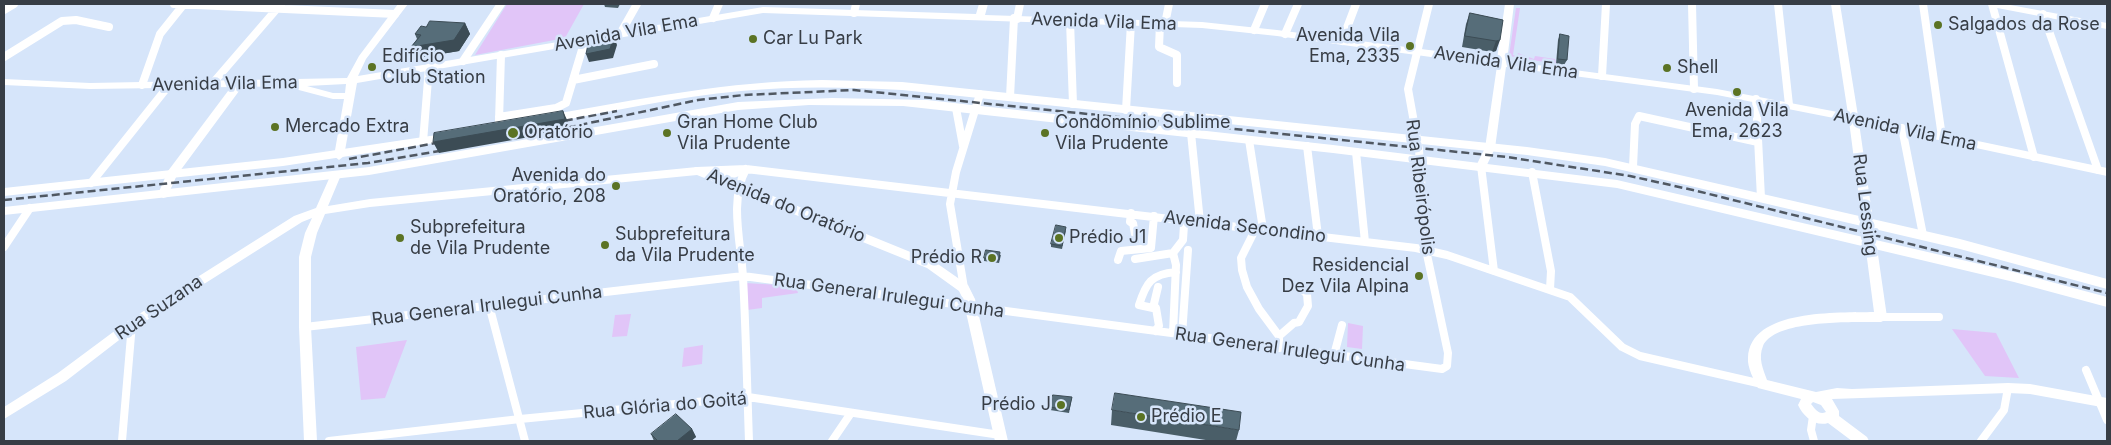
<!DOCTYPE html>
<html>
<head>
<meta charset="utf-8">
<style>
	body { margin:0 }
	#map { position:relative; width:2111px; height:445px; overflow:hidden; background:#d6e5fa; font-family:Inter,sans-serif }
	canvas { display:block }
	.frame { position:absolute; inset:0; border:5px solid #373d45; pointer-events:none }
</style>
</head>
<body>
<div id="map">
<canvas width="2111" height="445"></canvas>
<div class="frame"></div>
</div>
<script>
const g = document.querySelector('canvas').getContext('2d');
g.lineJoin = 'round';
function fillPath(path, color) {
  g.fillStyle = color;
  g.fill(path, 'evenodd');
}
function trace(path, color, width, dash) {
  g.strokeStyle = color;
  g.lineWidth = width;
  g.lineCap = dash ? 'butt' : 'round';
  g.setLineDash(dash || []);
  g.stroke(path);
}
function drawText(font, color, halo, rows, align = 'center') {
  g.font = font + ' Inter,sans-serif';
  g.lineWidth = 5;
  g.setLineDash([]);
  g.textBaseline = 'middle';
  g.strokeStyle = halo;
  g.fillStyle = color;
  for (const [text, x, y, turn = 0] of rows) {
    g.save();
    g.translate(x, y);
    g.rotate((+turn || 0) * Math.PI / 180);
    g.textAlign = isNaN(turn) ? turn : align;
    if (halo) g.strokeText(text, 0, 0);
    g.fillText(text, 0, 0);
    g.restore();
  }
}
const green = new Path2D(`
	M507,4H584L565,38L475,55Z
	M1516,8H1520L1513,55L1517,56L1518,53L1534,59L1535,56L1555,59L1556,64L1509,56Z
	M745,283L796,286L798,293L762,298V308L747,310Z
	M631,314L627,336L612,337L615,315Z
	M1348,323L1363,326L1362,349L1347,347Z
	M1952,329L1996,333L2019,378L1985,376Z
	M407,340L385,398L361,400L356,347Z
	M703,345L702,364L682,367L684,348Z`);
const street = new Path2D(`
	M174,4L395,14
	M1692,4L1694,89
	M1778,4L1789,105
	M1923,4L1942,137
	M1992,4L2034,157
	M4,10L14,4
	M854,13L856,4
	M2043,14L2098,170
	M713,18L719,4
	M1017,19L1020,4
	M1070,21L1073,104
	M1160,24L1159,47L1177,55V83
	M1165,24L1169,4
	M1254,30L1265,4
	M620,34L637,4
	M1285,34L1298,4
	M1342,41L1356,4
	M4,57L62,21L76,20L109,27
	M463,61L501,4
	M1602,76L1606,4
	M573,80L654,64
	M212,84L281,4
	M142,85L160,34L184,4
	M1010,97L1014,18
	M1756,99L1761,198
	M956,108L963,146
	M1126,110L1131,23
	M499,117L556,108L566,103L585,40
	M499,121L501,55
	M1902,128L1923,235
	M1191,133L1200,222
	M1249,140L1263,229
	M423,142L429,67
	M1307,146L1318,236
	M1356,152L1365,242
	M1481,166L1494,271
	M1633,167L1635,124L1639,116L1758,142
	M746,169C729,200 741,243 743,277C746,332 747,386 749,441
	M697,171L746,169L1416,248L1447,255L1570,297L1622,347L1640,356L1762,384
	M1532,172L1551,271L1550,289
	M91,183L170,84
	M1131,213L1130,222L1133,223L1136,240
	M1256,228L1241,258L1242,270L1247,287L1259,309L1279,336V348
	M4,247L30,208
	M1135,259L1173,253
	M1118,260L1121,251L1151,248L1154,216
	M964,288L950,204L956,172L980,94
	M489,305L525,441
	M1153,308L1139,305C1146,283 1151,274 1176,272
	M1153,308H1156L1159,326L1155,331
	M1153,308L1158,287
	M1881,317H1939
	M305,327L743,276L1442,369L1447,366L1448,353L1426,250L1419,150L1408,89L1429,4
	M1173,333L1176,265L1173,253L1183,240L1184,225L1191,222
	M1182,335L1188,250
	M1279,336L1294,323L1299,322L1308,306L1307,294L1302,290
	M1334,355L1342,325
	M2086,370L2107,420
	M1813,416L1811,430L1814,441
	M122,441L132,324
	M329,441L520,419L748,397L1000,435
	M832,441L851,413
	M1981,441L2004,410L2008,388`);
const secondary = new Path2D(`
	M398,4H408L366,59L358,76L763,7L976,14L979,4H988L985,15L1202,22L1277,30L1497,59L1505,4H1514L1507,61L1717,89L1848,114L1831,4H1840L1858,116L2107,168V176L1859,123L1887,317L1885,320L1881,322C1855,322 1774,319 1763,346C1758,358 1763,369 1767,380L1816,392L1837,388L1852,389L2008,383L2030,384L2107,398V408L2030,394L2008,393L1832,399L1839,411V416L1867,437L1869,441H1852L1828,423C1815,427 1803,416 1798,405L1801,399L1758,388C1754,380 1747,367 1748,358C1750,308 1839,313 1874,312L1849,121L1717,95L1506,67L1495,148L1485,169L1481,170L1476,166L1485,148L1497,66L1277,36L1202,28L763,13L357,83L344,156L339,160L334,156L344,99H333L295,89V86L242,87L177,175L167,197L163,198L158,194L168,171L231,87L90,89L4,85V79L90,83L347,78L359,56ZM346,84L345,93H333L307,86ZM1813,402L1821,405L1826,412C1819,415 1816,410 1811,404Z
	M1987,4H2005L2107,23V29L1992,7Z
	M746,165L751,169L750,172L731,179L935,262L968,285L975,299L1008,441H995L963,299L959,291L927,268L697,175L370,207L325,214L317,233L311,257V327L317,441H304L299,327V257L305,233L312,218L302,222L136,327L66,381L4,419V407L58,373L128,321L294,216L316,208L332,172L336,171L341,175L328,206L370,199L697,167L722,175L726,171Z`);
const primary = new Path2D(`
	M822,80L902,82L1527,147L1605,158L1960,239L2107,279V289L1960,249L1605,166L1527,155L902,90C848,87 795,86 741,91C677,97 613,111 549,123L543,119L549,115C640,99 729,81 822,80Z
	M832,98L927,100L1333,145L1617,180L2014,272L2107,297V307L2014,282L1617,188L1333,153L903,106L809,105L738,110L369,175L4,215V207L369,167L738,102Z
	M450,133L454,134L456,137L454,140L283,166L4,196V188L283,158Z`);
const rail = new Path2D(`
	M553,123L617,111
	M556,130L698,100L744,95L854,90L1507,157L1630,176L1697,191L2107,293
	M349,159L447,141
	M4,200L368,163L451,149`);
const wall = new Path2D(`
	M604,4H620L618,8L605,7Z
	M1470,13L1503,20L1496,51L1492,52L1462,47L1466,24Z
	M465,23L470,34L459,51L417,58L411,47L417,39L415,34L426,27Z
	M1560,34L1567,60L1564,65L1556,64L1558,40Z
	M1066,230L1062,249L1051,247V244Z
	M1001,255L999,263L984,261V258Z
	M1072,397L1069,413L1050,410V407Z
	M1112,410L1239,430L1236,441H1212L1111,425Z
	M692,429L696,437L691,441H654L651,434Z`);
const shadedWall = new Path2D(`
	M465,23L470,34L459,51L417,58L411,47Z
	M614,36L617,45L613,58L589,62L586,54Z
	M1500,40L1496,51L1492,52L1496,41Z
	M563,111L568,122L569,130L439,153L433,142Z
	M692,429L696,437L691,441H677Z`);
const building = new Path2D(`
	M1470,13L1503,20L1500,40L1496,41L1465,36Z
	M430,21L465,23L454,40L411,47L421,35L415,34L421,26L426,27Z
	M1560,34L1569,36L1567,60L1558,59Z
	M614,36L610,49L586,54L589,40Z
	M563,111L565,119L433,142L434,133Z
	M1056,225L1066,227L1062,246L1051,244Z
	M986,250L1000,252L999,260L984,258Z
	M1115,393L1241,412L1239,430L1112,410Z
	M1053,395L1072,397L1069,410L1050,407Z
	M676,414L692,429L677,441H658L651,434Z`);
const markers = [
	[1938,25,5,"#5b7324"],
	[753,39,5,"#5b7324"],
	[1410,46,5,"#5b7324"],
	[372,67,5,"#5b7324"],
	[1667,68,5,"#5b7324"],
	[1737,92,5,"#5b7324"],
	[275,127,5,"#5b7324"],
	[513,133,6,"#5b7324"],
	[667,133,5,"#5b7324"],
	[1045,133,5,"#5b7324"],
	[616,186,5,"#5b7324"],
	[400,238,5,"#5b7324"],
	[1059,238,5,"#5b7324"],
	[605,245,5,"#5b7324"],
	[992,258,5,"#5b7324"],
	[1419,276,5,"#5b7324"],
	[1061,405,5,"#5b7324"],
	[1141,417,5,"#5b7324"]
];
const streetNames = [
	["Avenida Vila Ema",1104,22,2],
	["Avenida Vila Ema",626,33,-10],
	["Avenida Vila Ema",1506,63,8],
	["Avenida Vila Ema",225,84,-1],
	["Avenida Vila Ema",1905,130,12],
	["Rua Ribeirópolis",1420,187,83],
	["Rua Lessing",1865,205,83],
	["Avenida do Oratório",786,206,22],
	["Avenida Secondino",1245,227,7],
	["Rua General Irulegui Cunha",889,296,8],
	["Rua General Irulegui Cunha",487,306,-7],
	["Rua Suzana",159,308,-34],
	["Rua General Irulegui Cunha",1290,350,8],
	["Rua Glória do Goitá",665,406,-5]
];
const poiNames = [
	["Salgados da Rose",1948,25],
	["Avenida Vila",1400,36,"right"],
	["Ema, 2335",1400,57,"right"],
	["Car Lu Park",763,39],
	["Edifício",382,57],
	["Club Station",382,78],
	["Shell",1677,68],
	["Avenida Vila",1737,111,"center"],
	["Ema, 2623",1737,132,"center"],
	["Gran Home Club",677,123],
	["Vila Prudente",677,144],
	["Condomínio Sublime",1055,123],
	["Vila Prudente",1055,144],
	["Mercado Extra",285,127],
	["Oratório",524,133],
	["Avenida do",606,176,"right"],
	["Oratório, 208",606,197,"right"],
	["Subprefeitura",410,228],
	["de Vila Prudente",410,249],
	["Subprefeitura",615,235],
	["da Vila Prudente",615,256],
	["Prédio J1",1069,238],
	["Prédio R",982,258,"right"],
	["Residencial",1409,266,"right"],
	["Dez Vila Alpina",1409,287,"right"],
	["Prédio J",1051,405,"right"],
	["Prédio E",1151,417]
];
fillPath(green, '#e1c5f8');
trace(street, '#fff', 8);
fillPath(secondary, '#fff');
fillPath(primary, '#fff');
trace(rail, '#505862', 2.5, [8, 4]);
fillPath(wall, '#4a5e68');
fillPath(shadedWall, '#3c4c55');
fillPath(building, '#566d79');
trace(building, '#3c4c55', 1);
for (const [x, y, r, color] of markers) {
  const dot = new Path2D();
  dot.arc(x, y, r, 0, 2 * Math.PI);
  g.fillStyle = color;
  g.fill(dot);
  trace(dot, '#d6e5fa', 2);
}
drawText('18px', '#373d45', '#d6e5fa', streetNames);
drawText('18px', '#373d45', '#d6e5fa', poiNames, 'left');
</script>
</body>
</html>
